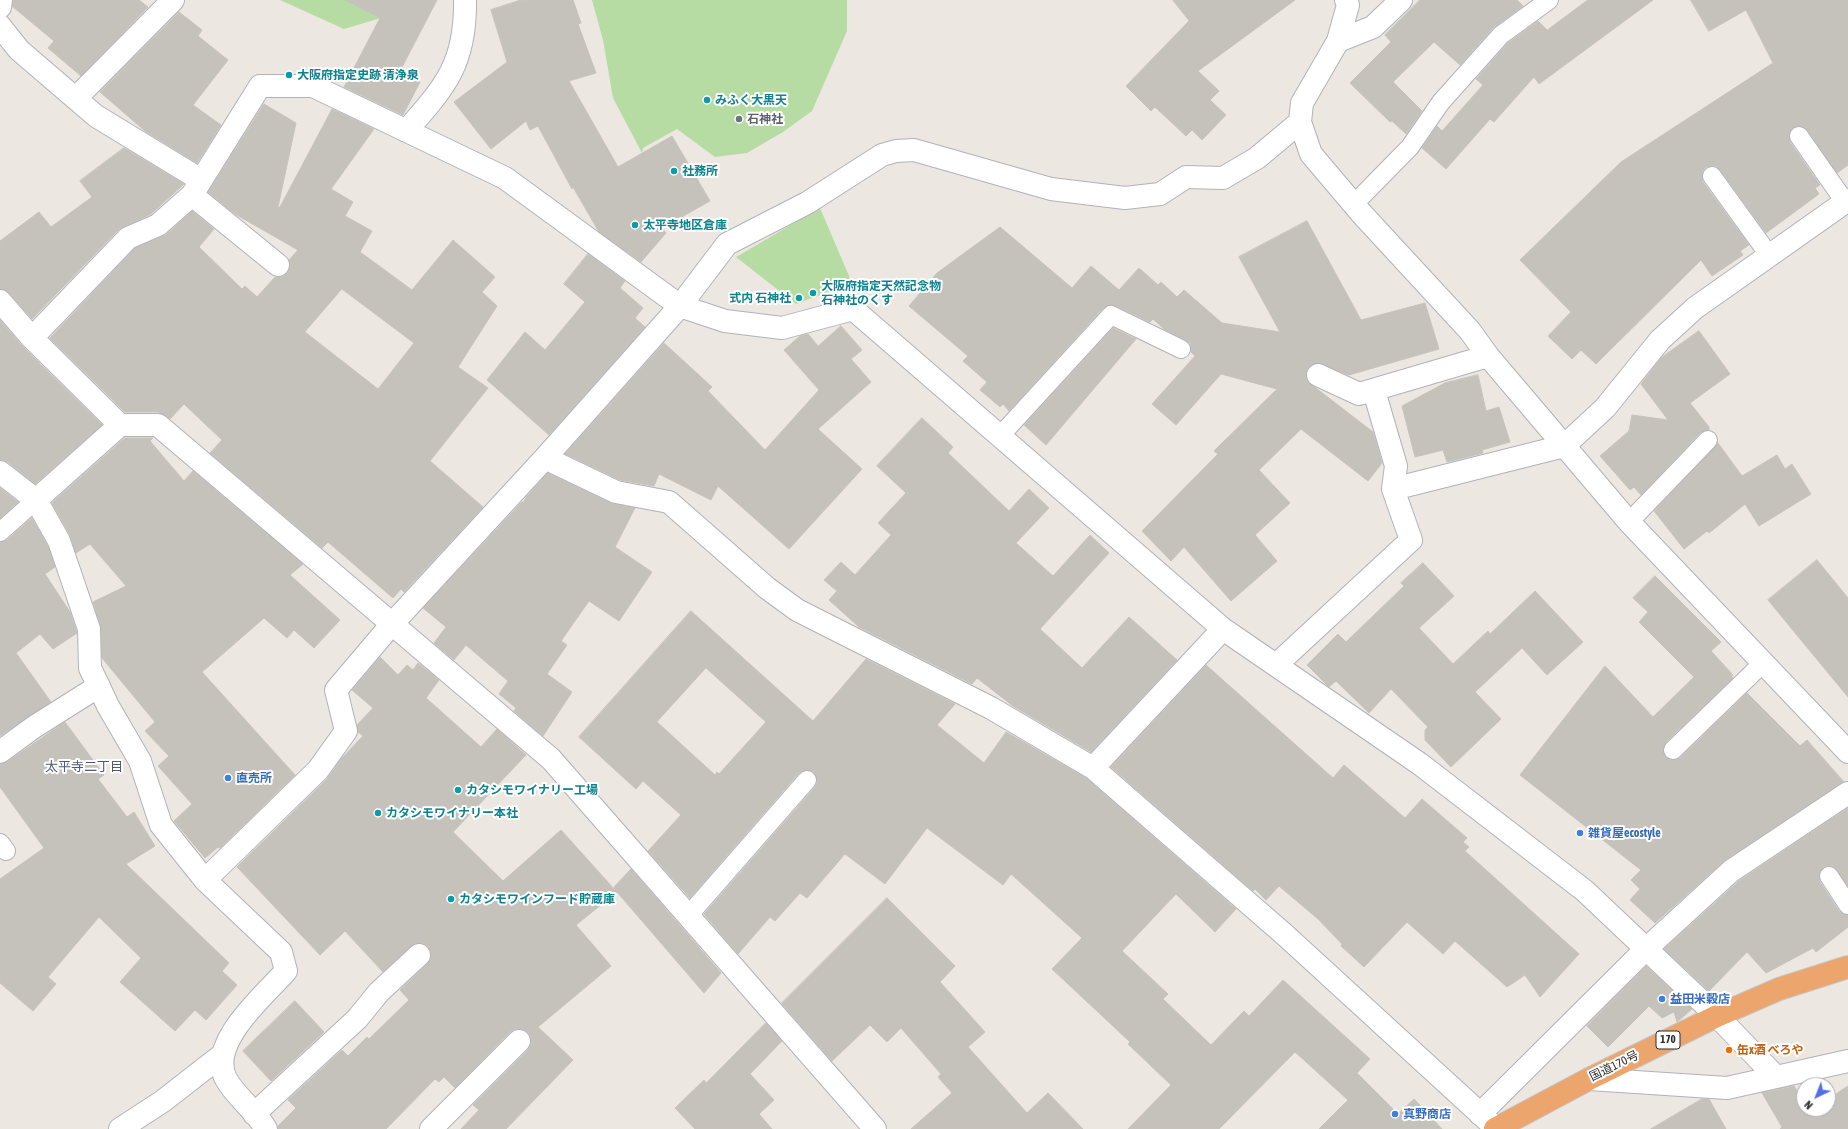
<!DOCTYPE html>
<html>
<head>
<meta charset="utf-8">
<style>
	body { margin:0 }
	#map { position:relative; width:1848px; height:1129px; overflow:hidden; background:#ece7e1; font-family:"Asap Condensed",sans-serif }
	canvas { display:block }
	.north { position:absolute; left:1796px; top:1077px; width:40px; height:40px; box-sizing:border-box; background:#fff; border:1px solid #ababab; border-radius:50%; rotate:223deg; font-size:11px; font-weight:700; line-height:16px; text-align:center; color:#2d2d2d }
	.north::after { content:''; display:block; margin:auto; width:14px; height:18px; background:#546ee6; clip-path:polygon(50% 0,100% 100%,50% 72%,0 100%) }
</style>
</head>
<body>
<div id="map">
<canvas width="1848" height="1129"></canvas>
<div class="north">N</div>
</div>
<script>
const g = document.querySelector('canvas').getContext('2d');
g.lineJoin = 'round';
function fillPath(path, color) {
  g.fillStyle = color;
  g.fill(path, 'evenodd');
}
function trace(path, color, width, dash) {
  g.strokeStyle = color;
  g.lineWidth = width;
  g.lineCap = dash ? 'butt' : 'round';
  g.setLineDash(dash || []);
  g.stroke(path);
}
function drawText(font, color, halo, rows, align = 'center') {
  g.font = font + ' "Asap Condensed","Noto Sans JP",sans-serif';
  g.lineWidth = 4;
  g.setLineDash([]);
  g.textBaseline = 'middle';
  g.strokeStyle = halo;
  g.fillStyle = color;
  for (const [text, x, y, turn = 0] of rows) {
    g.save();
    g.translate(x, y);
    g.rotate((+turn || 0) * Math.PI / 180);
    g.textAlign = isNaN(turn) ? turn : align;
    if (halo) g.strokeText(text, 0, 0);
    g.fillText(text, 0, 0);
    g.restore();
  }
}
const green = new Path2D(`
	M280,0H391V15L344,29Z
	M592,0H847V31L812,111L783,132L747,153L715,157L677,129L643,148L642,153L613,98L603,40Z
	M820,208L852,283L796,304L736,257Z`);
const building = new Path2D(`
	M13,0H139L148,7L81,76L48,48L54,41L13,7Z
	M345,0H437L400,71L420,82L403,115L344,87L380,18Z
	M521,0H573L581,23L578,24L596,73L569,81L618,167L672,136L710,201L662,228L666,233L641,262L599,232L573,187L572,189L538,126L530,130L526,121L491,149L454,102L507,62L491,10Z
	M1173,0H1295L1198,71L1219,91L1210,100L1226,115L1202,140L1192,130L1186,136L1155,107L1151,111L1126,86L1189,21Z
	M1420,0H1517L1523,6L1493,28L1460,65L1434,42L1393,82L1422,111L1406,134L1392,121L1390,122L1350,83L1391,42L1385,35Z
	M1588,0H1653L1539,84L1534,77L1494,122L1490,119L1446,169L1422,148L1437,126L1442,131L1483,85L1476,79L1508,43L1538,21L1547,30Z
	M1691,0H1848V165L1837,173L1807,130L1798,126L1793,128L1789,132L1790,142L1820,185L1815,188L1819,194L1766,233L1720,170L1716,166L1706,167L1702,172L1703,182L1749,245L1740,251L1743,255L1712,276L1701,260L1596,364L1581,350L1572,359L1548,336L1571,312L1520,260L1621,162L1773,63L1746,10L1709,31Z
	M179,12L202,30L198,36L228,60L193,105L221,125L197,163L145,131L100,92Z
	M264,104L296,123L278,207H280L332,109L374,129L331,189L353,202L345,216L372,231L360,252L412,290L453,240L495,277L482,292L497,306L458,367L488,388L430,461L483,507L404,592L401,589L393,598L328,542L322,548L210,453L222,440L184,404L170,419L158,412H125L50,338L135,248L166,235L192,211L214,229L199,247L242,289L245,286L257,297L275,277H282L287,273L290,267L289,260L298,250L235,214L208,192ZM342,289L414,343L378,389L305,332Z
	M124,148L184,184L151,214L119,229L32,319L9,293L0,289V241L39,212L51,227L92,197L80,181Z
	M1307,221L1361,320L1425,303L1439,349L1349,375L1317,363L1311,365L1307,369L1306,376L1308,382L1373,432L1382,463L1368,481L1301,429L1259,470L1290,503L1255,535L1277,561L1231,601L1184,547L1171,561L1142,531L1218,454L1214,451L1277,389L1221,374L1176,425L1152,404L1195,356L1191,352L1190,343L1164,329L1153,319L1150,322L1116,306L1110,305L1103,308L1009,411L1003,404L1000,407L980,390L987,382L963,361L968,356L909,306L937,273L1000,227L1072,288L1091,266L1119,290L1139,268L1158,285L1161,282L1177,297L1184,290L1222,323L1280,332L1239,257Z
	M588,254L625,281L620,288L643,308L635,318L645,327L549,435L487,380L525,332L545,350L585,302L564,284Z
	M0,320L23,347L102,425L35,484L8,462L0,460Z
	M841,326L862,350L851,359L871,382L818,429L862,469L789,549L718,486L711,500L659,474L654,486L620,480L565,454L664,343L712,387L708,391L765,450L819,390L784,350L800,336L808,334L818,346Z
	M1113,328L1136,339L1046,445L1024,425Z
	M1699,331L1730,374L1690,403L1709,427V430L1700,433L1641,495L1634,487L1630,490L1600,456L1629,431L1632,415L1668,420L1641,384L1661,358Z
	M1478,375L1486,411L1499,407L1510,442L1482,450L1483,453L1447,462L1443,450L1415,457L1402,406L1445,383Z
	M922,418L953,447L948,453L1009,511L1029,489L1049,508L1016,543L1053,576L1090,535L1109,553L1040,629L1082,668L1129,617L1177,660L1091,752L1013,706L977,678L972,684L859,627L829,600L837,591L824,580L841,562L855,575L891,535L878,523L906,493L877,466Z
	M125,438H153L150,441L184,481L193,471L303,564L290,575L340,620L314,648L294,630L287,638L264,618L202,672L295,775L220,848L218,847L205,858L174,821L192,804L158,766L169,756L145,731L155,722L102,658L101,628L93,602L126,586L90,544L76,553L70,535L52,503Z
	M1718,443L1742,476L1777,455L1785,469L1792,464L1811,494L1759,526L1745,504L1709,533L1707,531L1684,549L1654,511Z
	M548,473L611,503L635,508L615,547L652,572L619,621L589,601L561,641L567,645L547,674L572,692L543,736L514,711L516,708L499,694L508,681L466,645L454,660L434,643L446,627L423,608L522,502L523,503L527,496Z
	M0,488L18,502L0,518Z
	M32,518L48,546L55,567L45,574L70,612L77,633L53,649L40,634L16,653L51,702L0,736V542L7,540Z
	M1817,560L1848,598V697L1768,600Z
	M1423,563L1454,596L1419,628L1453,664L1488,631L1490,634L1535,591L1583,642L1547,675L1522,648L1475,692L1501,719L1451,767L1425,740V730L1428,727L1391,689L1369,713L1336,681L1329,687L1307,665L1338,634L1346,642L1404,586L1401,583Z
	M1655,576L1721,642L1711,651L1733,675L1731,676L1733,678L1666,742L1663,748L1665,757L1670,760L1680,758L1747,693L1800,746L1807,740L1844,782L1724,861L1655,923L1630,900L1640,889L1631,880L1641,870L1520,775L1605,666L1653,717L1694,677L1639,622L1648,612L1633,598Z
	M691,611L813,721L866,659L955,704L937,725L984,763L1006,732L1086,778L1236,909L1215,932L1176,894L1122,951L1168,994L1163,999L1211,1045L1244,1011L1249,1016L1283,980L1370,1059L1357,1073L1398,1114L1414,1099L1442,1129H1319L1348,1100L1295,1052L1219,1129H1128L1171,1085L1128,1044L1130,1042L1052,969L1082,938L1011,874L1003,885L927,828L885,884L845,854L807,898L800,893L775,921L770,917L738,954L704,914L815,787L817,782L814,772L809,770L799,773L690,898L648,851L681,815L643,781L636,789L579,737ZM706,668L766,722L719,774L717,772L715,775L657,722Z
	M380,657L398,675L407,665L413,670L418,663L439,680L426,698L481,747L497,729L526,755L453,832L503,881L561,830L615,890L614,887L631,869L721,973L704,993L617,892L576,925L611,966L538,1027L573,1060L506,1129H461L479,1110L473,1105L528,1050L531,1044V1037L528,1032L522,1029H515L510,1032L455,1088L444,1077L439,1082L435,1079L386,1129H278V1126L296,1108L288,1100L342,1050L348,1056L367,1037L369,1039L409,1000L400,990L427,964L431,958V952L428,946L422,943H416L383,972L345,931L320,955L237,867L327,779L341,759L363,736L358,732L357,725L373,708L352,690Z
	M1206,665L1333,778L1344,765L1405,818L1422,799L1467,838L1463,842L1469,847L1465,851L1579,954L1540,997L1525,975L1507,987L1455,941L1443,954L1407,922L1364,967L1341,946L1342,944L1318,919L1279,886L1266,900L1255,889L1253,891L1111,767Z
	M65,722L104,775L98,779L127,817L134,812L155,846L126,864L229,963L222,971L237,985L206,1020L195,1010L175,1031L120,982L141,958L99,917L48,977L56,984L33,1011L0,983V879L44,848L0,787V764L7,762Z
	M1848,808V886L1833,866H1828L1823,867L1819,876L1820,882L1839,911L1848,915V927L1816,952L1813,948L1766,973L1747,952L1709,991L1664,949L1739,881Z
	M887,898L955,966L940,982L985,1032L968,1047L1027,1113L1048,1093L1083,1129H911L952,1093L938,1077L941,1074L901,1028L887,1042L870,1025L832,1061L783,1005L782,1003Z
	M1646,966L1692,1009L1677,1022L1674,1012L1662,1018L1649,1006L1608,1047L1587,1026Z
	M295,1001L324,1032L271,1081L243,1051Z
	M766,1023L782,1041L750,1074L774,1100L759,1114L772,1129H695L675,1108L704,1080L706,1083Z
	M1794,1086L1804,1102V1109L1809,1110L1828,1109V1099L1848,1086V1129H1780L1782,1127L1762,1093Z
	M1702,1099H1709L1726,1129H1651Z`);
const lane = new Path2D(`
	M1799,136L1845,202
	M1712,176L1769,255
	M1354,204L1410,147L1441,102L1501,35L1549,0
	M1000,436L1111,315L1181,349
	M1629,522L1708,440
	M0,532L36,500
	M1673,750L1763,663
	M0,843L6,851
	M1829,876L1848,905
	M688,916L807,780`);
const street = new Path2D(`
	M1346,0L1348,5L1338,41L1302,103L1300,122L1311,154L1361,213L1470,331L1488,356L1629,522L1848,752
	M0,7L1,0
	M0,26L19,50L96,116L201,180
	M1338,41L1373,27L1401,0
	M76,98L173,0
	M406,131C446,86 466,63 465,0
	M192,195L278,265
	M0,301L32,338L120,425H158L551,759L875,1129
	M32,338L128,238L158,225L192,195L260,86H313L505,178L680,306L725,321L782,328L853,309L1223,629L1420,764L1585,891L1717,1016L1776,1077
	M1318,375L1359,394L1488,356
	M120,425L36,500L59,541L89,629L90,668L108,706L140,761L161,825L205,880L281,952L286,971C265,995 207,1043 226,1079C236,1097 256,1111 266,1129
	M545,458L616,492L669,502L767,588L797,610L991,708L1093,768L1285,935L1497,1129
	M0,472L36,500
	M1393,489L1564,446L1605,408L1660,340L1695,308L1848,200
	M1276,665L1411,540L1393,489L1396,466L1374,391
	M0,752L34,727L99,686
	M1093,768L1223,629
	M205,880L318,770L346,731L336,690L391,625L545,458L680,306L727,244L807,203L882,155L896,151L914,150L1051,189L1125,198L1160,194L1186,177L1223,178L1257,158L1300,122
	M1589,1079L1727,1088L1848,1061
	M254,1114L357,1019L379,992L419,955
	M1480,1114L1647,948L1731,871L1848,793
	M120,1129L163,1101L222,1055
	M431,1129L519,1041`);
const highway = new Path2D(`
	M1495,1129L1589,1079L1717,1016L1779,989L1848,967`);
const markers = [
	[289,75,4,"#0f9aa8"],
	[707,100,4,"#0f9aa8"],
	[739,119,4,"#6b7280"],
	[674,171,4,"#0f9aa8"],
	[635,225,4,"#0f9aa8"],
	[813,293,4,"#0f9aa8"],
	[799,298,4,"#0f9aa8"],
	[228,778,4,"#3f7fe0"],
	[458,790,4,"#0f9aa8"],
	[378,813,4,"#0f9aa8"],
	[1580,833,4,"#3f7fe0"],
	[451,899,4,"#0f9aa8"],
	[1662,999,4,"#3f7fe0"],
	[1729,1050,4,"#e8710a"],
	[1395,1114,4,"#3f7fe0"]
];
const shields = [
	[1668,1040,24]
];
const shieldNames = [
	["170",1668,1040]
];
const cultureNames = [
	["大阪府指定史跡 清浄泉",297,75],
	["みふく大黒天",715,100],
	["社務所",682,171],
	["太平寺地区倉庫",643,225],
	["大阪府指定天然記念物",821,286],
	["石神社のくす",821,300],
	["式内 石神社",791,298,"right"],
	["カタシモワイナリー工場",466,790],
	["カタシモワイナリー本社",386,813],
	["カタシモワインフード貯蔵庫",459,899]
];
const worshipNames = [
	["石神社",747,119]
];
const shopNames = [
	["直売所",236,778],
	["雑貨屋ecostyle",1588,833],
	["益田米穀店",1670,999],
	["真野商店",1403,1114]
];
const foodNames = [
	["缶x酒 べろや",1737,1050]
];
const streetNames = [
	["国道170号",1614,1066,-26]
];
const neighbourhoodNames = [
	["太平寺二丁目",84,767]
];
fillPath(green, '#b6dca4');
fillPath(building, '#c5c2bc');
trace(building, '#c8c3ba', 1);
trace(lane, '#b1b2bb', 20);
trace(street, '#b1b2bb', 24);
trace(highway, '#c4c4c4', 24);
trace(lane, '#fff', 18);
trace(street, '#fff', 22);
trace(highway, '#eca56c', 22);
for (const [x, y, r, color] of markers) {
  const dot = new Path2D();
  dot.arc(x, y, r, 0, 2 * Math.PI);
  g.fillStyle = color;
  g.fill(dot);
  trace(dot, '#fff', 1.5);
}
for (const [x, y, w] of shields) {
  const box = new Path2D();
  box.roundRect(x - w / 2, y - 9, w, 18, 3);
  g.fillStyle = '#fff';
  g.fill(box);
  trace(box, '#2d2d2d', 1);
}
drawText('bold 11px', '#2d2d2d', null, shieldNames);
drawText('bold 12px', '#0d838f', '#fff', cultureNames, 'left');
drawText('bold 12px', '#5b616d', '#fff', worshipNames, 'left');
drawText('bold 12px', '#366cbe', '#fff', shopNames, 'left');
drawText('bold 12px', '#c56008', '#fff', foodNames, 'left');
drawText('12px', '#2d2d2d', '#fff', streetNames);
drawText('13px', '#525879', '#fff', neighbourhoodNames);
</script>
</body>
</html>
